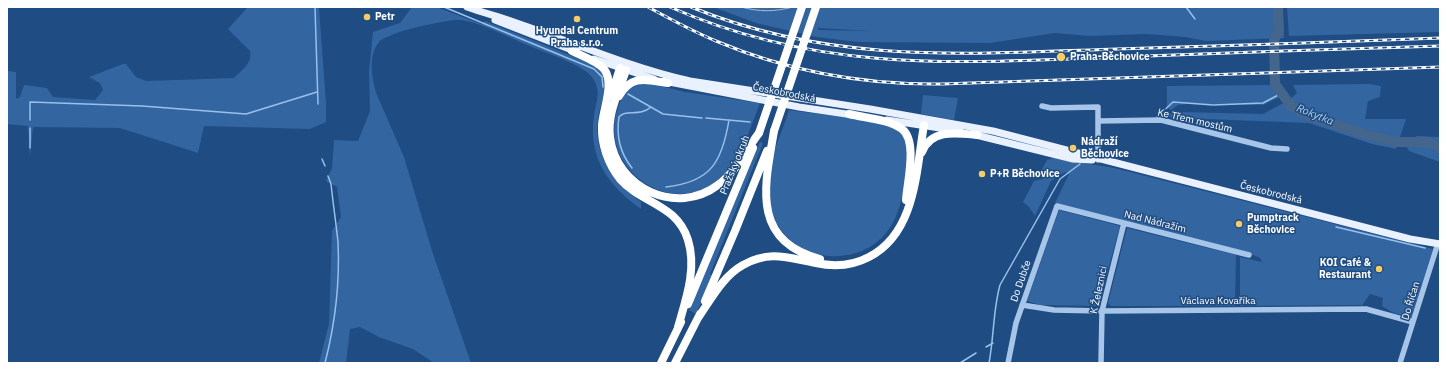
<!DOCTYPE html>
<html>
<head>
<meta charset="utf-8">
<style>
	body { margin:0 }
	#map { position:relative; width:1447px; height:370px; overflow:hidden; background:#1f4c82; font-family:"IBM Plex Sans",sans-serif }
	canvas { display:block }
	.frame { position:absolute; inset:0; border:8px solid #fff; pointer-events:none }
</style>
</head>
<body>
<div id="map">
<canvas width="1447" height="370"></canvas>
<div class="frame"></div>
</div>
<script>
const g = document.querySelector('canvas').getContext('2d');
g.lineJoin = 'round';
function fillPath(path, color) {
  g.fillStyle = color;
  g.fill(path, 'evenodd');
}
function trace(path, color, width, dash) {
  g.strokeStyle = color;
  g.lineWidth = width;
  g.lineCap = dash ? 'butt' : 'round';
  g.setLineDash(dash || []);
  g.stroke(path);
}
function drawText(font, color, halo, rows, align = 'center') {
  g.font = font + ' "IBM Plex Sans",sans-serif';
  g.lineWidth = 3;
  g.setLineDash([]);
  g.textBaseline = 'middle';
  g.strokeStyle = halo;
  g.fillStyle = color;
  for (const [text, x, y, turn = 0] of rows) {
    g.save();
    g.translate(x, y);
    g.rotate((+turn || 0) * Math.PI / 180);
    g.textAlign = isNaN(turn) ? turn : align;
    if (halo) g.strokeText(text, 0, 0);
    g.fillText(text, 0, 0);
    g.restore();
  }
}
const green = new Path2D(`
	M248,7H319L326,103V122L310,129L204,126L198,153L120,128L33,127L30,157L28,126L7,124V71L16,72V99L20,97L24,85L47,88L53,97L95,100L103,90L100,83L89,77L123,64H126L136,77L146,81L234,78C241,71 253,63 250,51L228,29Z
	M412,7L439,8L481,24L485,21L589,63C597,67 603,71 605,80C607,91 601,103 599,113C591,151 612,181 641,202V209C608,185 588,159 594,115C596,103 601,91 594,80C591,75 586,71 581,68C563,58 544,52 525,44C508,37 474,19 457,20C446,20 401,30 392,35C389,36 384,38 381,40C367,53 372,80 377,95L404,157L432,251L471,363H434L413,349L379,337L360,327L350,329L346,363H319L329,324L332,231L341,217L337,187L326,181L332,168L334,140L358,141L370,111L369,71L373,32L400,23Z
	M713,7H741L776,11L793,7H1282L1284,38L1206,41L1185,37L1147,34L1090,36L1055,33L990,43L858,42L816,37L756,23ZM818,28L872,31H873L818,30Z
	M1287,7H1440V32L1289,36Z
	M644,82L685,92L760,103L746,140V143C738,158 728,176 712,185C661,215 598,163 618,108C623,92 629,86 644,82Z
	M1369,84L1381,86L1380,97L1368,101L1365,119H1406L1396,149L1372,144L1309,123L1180,118L1159,116L1181,112L1263,114L1289,100L1297,93L1293,85Z
	M1281,85L1286,94L1263,105L1187,104L1178,105L1171,110L1167,107V86Z
	M923,95L958,98L954,120L921,114Z
	M789,110C813,114 885,119 901,133C912,142 908,162 906,173C903,194 900,216 886,233C856,270 788,262 773,214C771,209 768,202 768,197C768,188 771,160 774,152C778,139 785,124 789,110Z
	M1416,136L1440,137V162L1409,151L1407,147V141L1414,140Z
	M760,142L763,143L710,274L713,276L696,314L689,310Z
	M1053,158C1075,163 1097,164 1118,169L1433,249L1411,318L1394,313L1382,306L1383,298L1370,294L1361,307V305L1240,306V257L1262,262L1260,258L1249,253L1055,203L1069,174L1065,172L1051,181L1035,216L1029,207L1023,202L1034,181L1043,179L1039,175L1047,160Z
	M1059,210L1120,226L1098,306L1040,305L1027,301Z
	M1127,228L1236,255L1235,306H1111L1108,303Z`);
const water = new Path2D(`
	M741,7H793C774,12 760,12 741,7Z`);
const stream = new Path2D(`
	M315,7L318,104
	M444,7L594,69L602,77L603,87
	M1186,7L1195,19
	M628,94L663,114L702,118
	M1157,117L1173,102L1213,105L1263,103L1282,93
	M706,118L750,122
	M30,120V102L142,106L246,114L317,92
	M30,128V148
	M322,159L325,166
	M632,168C620,153 616,136 619,117C625,109 640,117 651,107
	M666,187C711,182 722,162 729,120
	M1336,227L1425,248
	M986,347L993,343
	M325,363C335,324 340,283 338,242C336,223 333,203 331,184L328,176
	M960,363L976,353
	M989,363C994,337 993,310 1000,285L1060,179L1080,164`);
const river = new Path2D(`
	M1278,7L1279,31L1274,40L1275,84L1291,106L1302,113L1364,134L1396,142H1426L1440,147`);
const minor = new Path2D(`
	M1042,106L1051,108L1098,107V160
	M1098,121L1161,120L1271,148L1287,149
	M1022,305L1054,310L1102,311L1366,309L1413,322
	M1008,363L1016,323L1057,206L1249,255
	M1101,363L1102,311L1124,223
	M1400,363L1438,243`);
const major = new Path2D(`
	M467,7C481,12 496,16 511,21C570,41 628,67 690,81L870,109L993,131L1410,239L1440,244
	M495,20L577,52
	M594,59L654,79
	M664,81L799,107L853,115
	M887,120L960,131
	M972,134L1073,159L1092,160`);
const highway = new Path2D(`
	M572,51C582,56 597,61 604,69C615,83 603,109 602,125C601,144 608,164 620,179C642,204 677,204 688,240C697,269 686,299 678,327
	M626,70C619,92 607,113 610,137C616,189 677,216 718,185C736,172 746,150 759,133
	M611,96L620,68
	M619,96C632,74 646,80 668,83
	M849,114C865,118 888,119 902,129C918,141 907,183 906,200
	M774,131C765,184 750,241 820,259
	M922,152C931,129 956,133 977,135
	M705,301L735,231L767,151
	M688,304L753,148
	M698,318C711,299 723,276 743,265C770,250 788,258 816,263C834,267 852,266 869,257C916,233 916,171 924,125
	M661,363L681,322
	M675,363L700,314`);
const rail = new Path2D(`
	M648,7C670,19 692,31 716,41C787,71 864,85 942,84L1440,67
	M670,7C822,74 960,63 1120,57C1227,53 1333,49 1440,46
	M691,7C832,65 969,54 1117,49C1225,46 1332,42 1440,38`);
const highwayBridge = new Path2D(`
	M774,131L816,7
	M759,133L802,7`);
const markers = [
	[367,17,4,"#f7cb66"],
	[577,19,4,"#f7cb66"],
	[1061,57,5,"#f7cb66"],
	[1073,148,4,"#f7cb66"],
	[982,174,4,"#f7cb66"],
	[1239,224,4,"#f7cb66"],
	[1379,269,4,"#f7cb66"]
];
const poiNames = [
	["Petr",375,17],
	["Hyundai Centrum",577,31,"center"],
	["Praha s.r.o.",577,43,"center"],
	["Praha-Běchovice",1070,57],
	["Nádraží",1081,142],
	["Běchovice",1081,154],
	["P+R Běchovice",990,174],
	["Pumptrack",1247,218],
	["Běchovice",1247,230],
	["KOI Café &",1371,263,"right"],
	["Restaurant",1371,275,"right"]
];
const streetNames = [
	["Českobrodská",784,93,11],
	["Ke Třem mostům",1195,121,13],
	["Pražský okruh",735,165,-68],
	["Českobrodská",1271,193,14],
	["Nad Nádražím",1155,222,14],
	["Do Dubče",1021,281,-71],
	["K Železnici",1099,290,-78],
	["Václava Kovaříka",1218,301],
	["Do Říčan",1411,301,-73]
];
const waterNames = [
	["Rokytka",1315,115,22]
];
fillPath(green, '#3365a1');
fillPath(water, '#44658c');
trace(water, '#99c0ea', 1);
trace(stream, '#99c0ea', 1.5);
trace(river, '#44658c', 10);
trace(minor, '#a6c5e9', 5.5);
trace(major, '#e9f1fe', 7);
trace(highway, '#fff', 8);
trace(rail, '#fff', 3);
trace(rail, '#1f4c82', 1.5, [4.5]);
trace(highwayBridge, '#fff', 8);
for (const [x, y, r, color] of markers) {
  const dot = new Path2D();
  dot.arc(x, y, r, 0, 2 * Math.PI);
  g.fillStyle = color;
  g.fill(dot);
  trace(dot, '#1f4c82', 1.5);
}
drawText('bold 10px', '#fff', '#1f4c82', poiNames, 'left');
drawText('10px', '#fff', '#1f4c82', streetNames);
drawText('italic 11px', '#b1cff0', '#1f4c82', waterNames);
</script>
</body>
</html>
